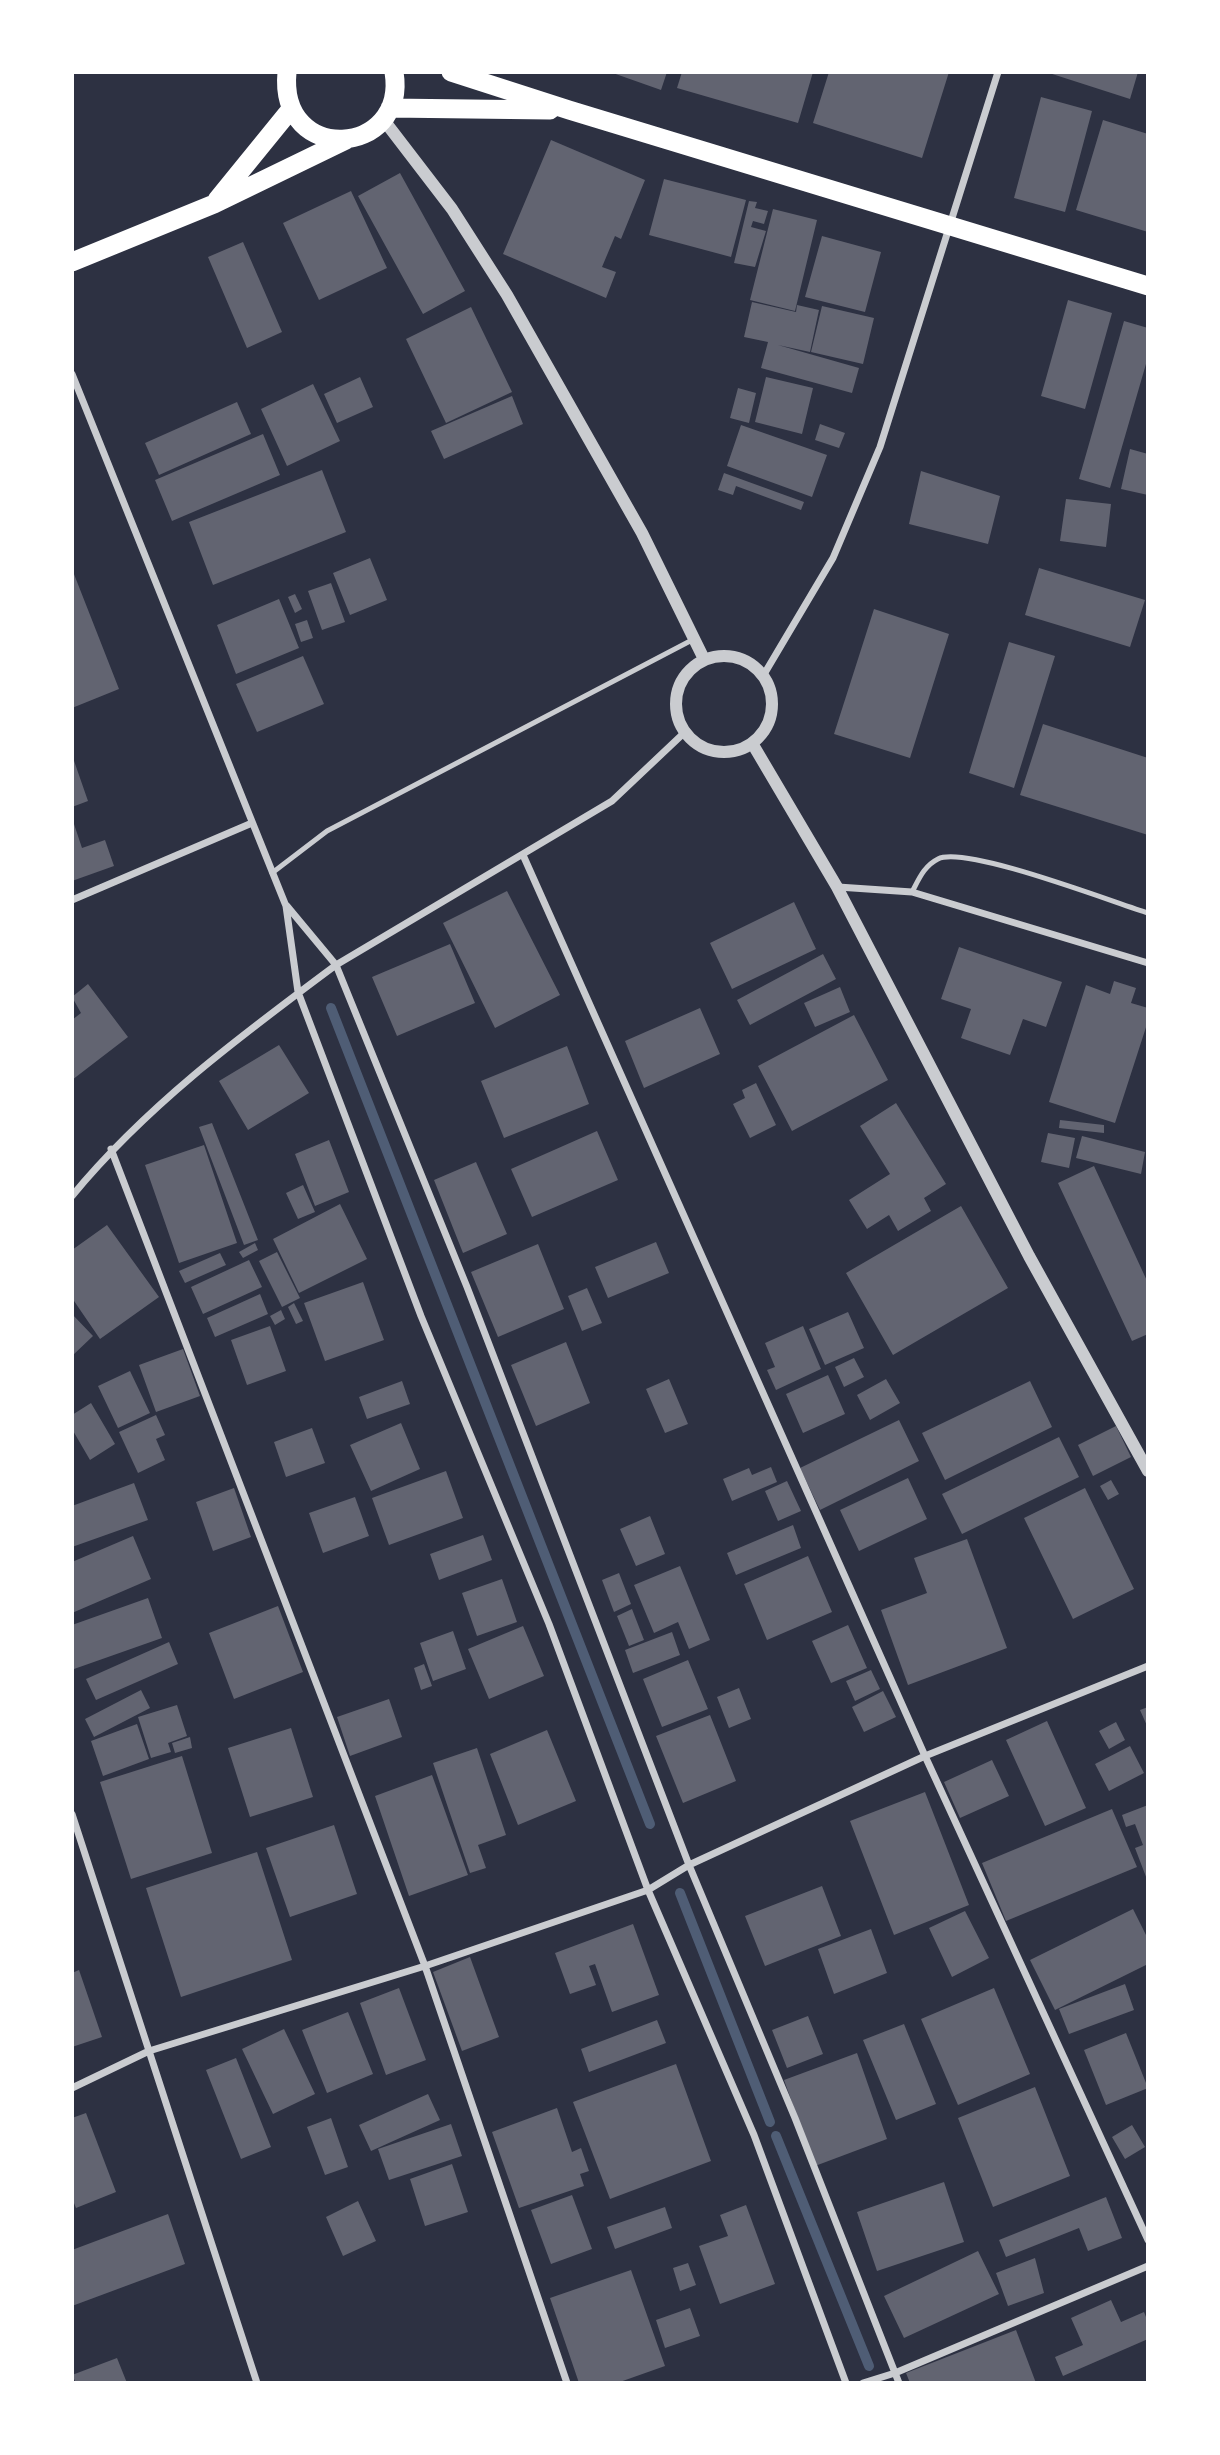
<!DOCTYPE html>
<html>
<head>
<meta charset="utf-8">
<style>
	body { margin:0 }
	#map { position:relative; width:1220px; height:2455px; overflow:hidden; background:#2d3142; font-family:Raleway,sans-serif }
	canvas { display:block }
	.frame { position:absolute; inset:0; border:74px solid #fff; pointer-events:none }
</style>
</head>
<body>
<div id="map">
<canvas width="1220" height="2455"></canvas>
<div class="frame"></div>
</div>
<script>
const g = document.querySelector('canvas').getContext('2d');
g.lineJoin = 'round';
function trace(path, color, width, dash) {
  g.strokeStyle = color;
  g.lineWidth = width;
  g.lineCap = dash ? 'butt' : 'round';
  g.setLineDash(dash || []);
  g.stroke(path);
}
function fillPath(path, color) {
  g.fillStyle = color;
  g.fill(path, 'evenodd');
}
const stream = new Path2D(`
	M331,1008L650,1824
	M680,1893L770,2122
	M776,2136L869,2366`);
const building = new Path2D(`
	M610,72H667L661,90Z
	M682,72H813L798,123L677,88Z
	M829,72H949L922,158L813,123Z
	M1046,72H1138L1130,99Z
	M1041,97L1092,111L1065,212L1014,198Z
	M1103,120L1148,134V232L1076,210Z
	M551,140L645,180L621,239L615,236L602,267L616,272L606,298L503,254Z
	M400,173L465,291L423,314L358,196Z
	M664,179L746,200L731,257L649,235Z
	M351,191L387,268L319,300L283,223Z
	M749,201L757,202L755,208L768,211L764,224L753,221L751,227L766,231L755,267L734,263Z
	M773,209L817,220L795,311L750,300Z
	M822,236L881,252L865,312L805,297Z
	M243,242L282,332L247,348L208,257Z
	M1068,300L1112,313L1085,409L1041,396Z
	M752,302L796,312L797,305L819,310L810,352L778,345L859,368L852,393L761,368L768,342L744,337Z
	M822,306L874,318L863,364L811,352Z
	M471,307L512,392L446,423L406,339Z
	M1124,321L1148,328V357L1110,488L1079,479Z
	M360,377L373,407L337,423L324,394Z
	M766,377L813,388L802,434L755,422Z
	M313,384L340,441L287,466L261,409Z
	M738,388L756,393L749,423L730,418Z
	M512,396L523,424L444,459L431,431Z
	M237,402L251,434L159,475L145,443Z
	M820,424L845,433L839,448L815,440Z
	M741,425L827,455L812,497L727,466Z
	M263,434L280,475L172,521L155,480Z
	M1130,449L1148,454V495L1121,489Z
	M322,470L346,532L213,585L189,522Z
	M921,471L1000,496L988,544L909,524Z
	M724,473L804,502L801,510L736,486L733,495L718,490Z
	M1066,499L1111,504L1106,547L1060,541Z
	M370,558L387,600L350,615L333,573Z
	M1039,568L1145,600L1130,647L1025,615Z
	M72,569L119,689L72,708Z
	M331,583L345,622L322,630L308,591Z
	M295,594L302,609L295,613L288,597Z
	M279,599L299,648L236,674L217,625Z
	M874,609L949,634L910,758L834,734Z
	M307,620L313,638L301,642L295,624Z
	M1009,642L1055,656L1014,788L969,773Z
	M303,656L324,704L257,732L236,684Z
	M1043,724L1148,758V835L1020,795Z
	M72,755L88,801L72,807Z
	M72,818L82,848L105,840L114,866L72,881Z
	M507,891L560,995L495,1028L443,923Z
	M794,902L816,949L732,989L710,943Z
	M450,944L475,1003L397,1036L372,977Z
	M959,947L1062,982L1046,1027L1023,1019L1010,1055L961,1038L971,1009L941,999Z
	M823,954L836,979L750,1025L737,1000Z
	M1114,981L1136,988L1131,1003L1148,1008V1021L1115,1123L1049,1102L1086,985L1110,994Z
	M88,984L128,1037L72,1080V1020L81,1013L72,997Z
	M840,987L850,1012L815,1027L804,1003Z
	M700,1008L720,1054L644,1088L625,1041Z
	M854,1015L888,1080L792,1131L758,1066Z
	M279,1045L309,1093L248,1130L219,1081Z
	M567,1046L589,1104L504,1138L481,1081Z
	M756,1083L776,1125L750,1138L733,1104L745,1098L742,1090Z
	M896,1103L946,1184L924,1198L931,1211L898,1231L889,1215L867,1229L849,1200L890,1174L860,1126Z
	M1060,1120L1104,1125V1133L1059,1128Z
	M212,1123L258,1240L244,1245L199,1127Z
	M597,1131L618,1180L532,1217L511,1169Z
	M1048,1133L1075,1138L1069,1168L1041,1162Z
	M1082,1136L1145,1152L1141,1174L1076,1158Z
	M329,1140L349,1192L315,1206L295,1154Z
	M204,1145L237,1243L179,1263L145,1165Z
	M476,1162L507,1234L463,1253L434,1180Z
	M1094,1166L1148,1283V1334L1132,1341L1058,1183Z
	M303,1185L315,1212L298,1219L286,1193Z
	M340,1204L367,1259L299,1293L273,1239Z
	M961,1206L1008,1288L893,1355L846,1273Z
	M107,1225L159,1297L100,1339L72,1298V1250Z
	M656,1242L669,1273L608,1298L595,1267Z
	M255,1243L258,1250L243,1258L239,1252Z
	M538,1244L564,1309L498,1337L471,1272Z
	M277,1252L300,1298L282,1307L259,1261Z
	M220,1253L226,1265L185,1283L179,1271Z
	M249,1260L262,1287L203,1314L191,1287Z
	M363,1282L384,1340L325,1361L304,1303Z
	M587,1288L602,1323L582,1331L568,1296Z
	M260,1294L268,1314L215,1337L207,1318Z
	M294,1303L303,1321L296,1324L288,1307Z
	M281,1310L285,1319L275,1325L270,1316Z
	M848,1312L864,1348L825,1365L809,1329Z
	M72,1314L93,1336L72,1356Z
	M270,1326L286,1371L247,1385L231,1340Z
	M803,1326L821,1369L776,1390L767,1370L775,1367L765,1343Z
	M566,1342L590,1403L536,1426L511,1365Z
	M183,1349L200,1396L156,1412L139,1365Z
	M854,1358L864,1377L844,1387L835,1367Z
	M130,1371L150,1413L118,1428L98,1386Z
	M828,1375L845,1414L803,1433L786,1394Z
	M669,1379L688,1424L665,1433L646,1389Z
	M886,1379L900,1403L870,1420L857,1395Z
	M402,1381L410,1404L367,1419L359,1397Z
	M1030,1381L1052,1427L945,1480L922,1433Z
	M91,1403L115,1444L90,1460L72,1429V1415Z
	M156,1415L165,1435L156,1439L165,1460L138,1473L119,1432Z
	M899,1420L919,1461L820,1510L800,1468Z
	M401,1423L420,1469L371,1491L350,1445Z
	M1116,1426L1131,1457L1093,1476L1078,1445Z
	M312,1428L325,1463L286,1477L274,1442Z
	M1059,1437L1079,1477L962,1534L942,1494Z
	M771,1467L777,1482L732,1501L723,1479L749,1468L752,1475Z
	M446,1471L463,1518L389,1545L372,1498Z
	M908,1478L927,1519L859,1551L840,1510Z
	M1111,1480L1119,1494L1108,1500L1100,1486Z
	M787,1481L801,1511L778,1521L765,1491Z
	M134,1483L148,1520L72,1547V1506Z
	M234,1488L251,1537L213,1551L196,1502Z
	M1085,1488L1134,1589L1073,1619L1024,1518Z
	M355,1497L369,1536L323,1553L309,1513Z
	M650,1516L665,1554L636,1566L620,1529Z
	M793,1525L801,1548L736,1575L727,1553Z
	M483,1535L492,1560L439,1580L430,1554Z
	M133,1536L151,1579L72,1613V1562Z
	M967,1539L1007,1648L908,1685L881,1610L927,1593L914,1558Z
	M808,1556L832,1612L767,1640L744,1584Z
	M680,1566L710,1640L689,1649L678,1622L654,1633L634,1585Z
	M619,1573L631,1604L614,1612L602,1580Z
	M502,1579L517,1622L477,1636L462,1593Z
	M148,1598L162,1638L74,1669L72,1625Z
	M278,1606L303,1672L234,1699L209,1633Z
	M632,1609L644,1640L629,1646L617,1616Z
	M848,1625L867,1668L831,1683L812,1641Z
	M523,1626L544,1676L489,1699L468,1649Z
	M453,1631L466,1669L433,1681L420,1643Z
	M672,1632L680,1655L633,1673L625,1650Z
	M169,1642L178,1664L96,1700L86,1679Z
	M688,1660L708,1709L662,1727L643,1679Z
	M424,1664L432,1686L421,1690L414,1668Z
	M871,1670L880,1689L855,1701L846,1681Z
	M739,1688L751,1719L729,1728L717,1697Z
	M141,1690L150,1708L94,1737L85,1719Z
	M883,1691L896,1717L864,1732L852,1707Z
	M389,1699L402,1737L350,1756L337,1717Z
	M177,1705L187,1736L168,1743L171,1752L151,1758L138,1717Z
	M1148,1707V1728L1140,1710Z
	M710,1715L736,1781L683,1803L656,1736Z
	M1047,1721L1086,1808L1045,1826L1006,1740Z
	M1116,1722L1125,1740L1109,1749L1099,1731Z
	M137,1724L149,1759L103,1776L91,1741Z
	M291,1728L313,1797L250,1817L228,1748Z
	M547,1730L576,1801L518,1825L490,1754Z
	M190,1737L192,1748L175,1753L172,1743Z
	M1130,1746L1144,1773L1109,1791L1095,1764Z
	M477,1748L506,1835L478,1845L486,1868L470,1873L433,1763Z
	M182,1756L212,1853L131,1879L100,1782Z
	M992,1760L1009,1796L960,1818L944,1782Z
	M432,1775L468,1875L409,1896L375,1796Z
	M925,1792L969,1905L894,1935L850,1821Z
	M1148,1805V1882L1135,1848L1143,1845L1135,1824L1126,1827L1122,1815Z
	M1112,1809L1137,1867L1006,1921L982,1863Z
	M334,1825L357,1894L290,1917L266,1848Z
	M257,1852L292,1960L181,1997L146,1888Z
	M822,1886L841,1936L765,1966L745,1916Z
	M1133,1909L1148,1939V1964L1055,2010L1030,1960Z
	M965,1911L989,1958L952,1977L929,1928Z
	M633,1924L659,1995L612,2012L595,1964L589,1966L596,1985L570,1994L555,1953Z
	M871,1929L887,1973L834,1994L818,1949Z
	M470,1957L499,2037L462,2051L433,1972Z
	M79,1970L102,2037L72,2047V1973Z
	M1125,1984L1134,2010L1069,2034L1059,2009Z
	M399,1988L426,2060L386,2075L360,2003Z
	M994,1988L1030,2074L958,2105L921,2019Z
	M348,2012L373,2074L327,2093L302,2030Z
	M808,2016L823,2054L787,2068L772,2030Z
	M657,2020L666,2043L589,2072L581,2049Z
	M904,2024L936,2104L896,2120L863,2040Z
	M284,2029L315,2094L273,2114L242,2049Z
	M1126,2033L1148,2088L1106,2105L1084,2050Z
	M857,2053L887,2139L815,2166L784,2080Z
	M236,2058L271,2147L241,2159L206,2070Z
	M676,2064L711,2161L610,2199L573,2102Z
	M1035,2087L1070,2176L993,2207L958,2118Z
	M428,2094L440,2120L371,2151L359,2125Z
	M557,2108L572,2152L581,2148L589,2171L580,2174L584,2186L519,2208L492,2132Z
	M86,2113L116,2192L76,2208L72,2198V2118Z
	M331,2118L348,2167L325,2175L307,2127Z
	M451,2124L462,2156L389,2180L378,2149Z
	M1132,2125L1145,2147L1125,2159L1112,2137Z
	M452,2164L468,2212L425,2226L410,2179Z
	M944,2182L964,2242L877,2271L857,2212Z
	M572,2195L592,2249L551,2264L531,2210Z
	M1106,2197L1122,2238L1088,2251L1079,2228L1006,2257L999,2240Z
	M358,2201L376,2241L343,2256L326,2217Z
	M746,2205L775,2284L720,2304L699,2246L728,2236L720,2215Z
	M665,2207L672,2228L615,2249L607,2227Z
	M168,2214L185,2264L72,2306V2250Z
	M978,2251L999,2294L904,2338L884,2296Z
	M1035,2258L1044,2293L1008,2306L996,2273Z
	M688,2263L696,2285L680,2291L673,2268Z
	M631,2270L665,2366L617,2383H579L550,2298Z
	M1111,2300L1121,2322L1144,2312L1148,2322V2339L1063,2376L1055,2357L1083,2345L1071,2318Z
	M690,2308L700,2336L665,2348L656,2320Z
	M1016,2330L1036,2383H910L906,2373Z
	M117,2358L127,2383H76L72,2375Z`);
const service = new Path2D(`
	M272,873L327,831L694,639
	M912,892C919,879 924,866 938,859C965,845 1112,902 1148,913`);
const minor = new Path2D(`
	M72,374L286,906L298,992L421,1316L549,1624L648,1890L754,2135L846,2383
	M763,676L833,558L880,447L998,72
	M523,855L925,1756L1148,2240
	M838,887L912,892L1148,963
	M72,900L252,823
	M287,906L336,965L467,1287L689,1865L795,2118L899,2383
	M111,1149L425,1966L567,2383
	M72,1196C147,1105 242,1035 336,965L612,801L685,732
	M72,1814L257,2383
	M72,2088L149,2051L425,1966L648,1890L689,1865L925,1756L1148,1666
	M863,2383L895,2373L1148,2266`);
const tertiary = new Path2D(`
	M383,119L452,209L507,295L642,533L704,659
	M676 704a48 48 0 1 1 96 0a48 48 0 1 1-96 0Z
	M752,743L837,887L1029,1256L1148,1471`);
const trunk = new Path2D(`
	M287,72C278,166 408,157 394,72
	M451,72L569,110L1148,286
	M390,108L550,110
	M217,200L291,109
	M72,262L214,204L346,140`);
trace(stream, '#4f5d75', 10);
fillPath(building, '#626471');
trace(service, '#caccd0', 5);
trace(minor, '#caccd0', 7);
trace(tertiary, '#caccd0', 12);
trace(trunk, '#fff', 19);
</script>
</body>
</html>
